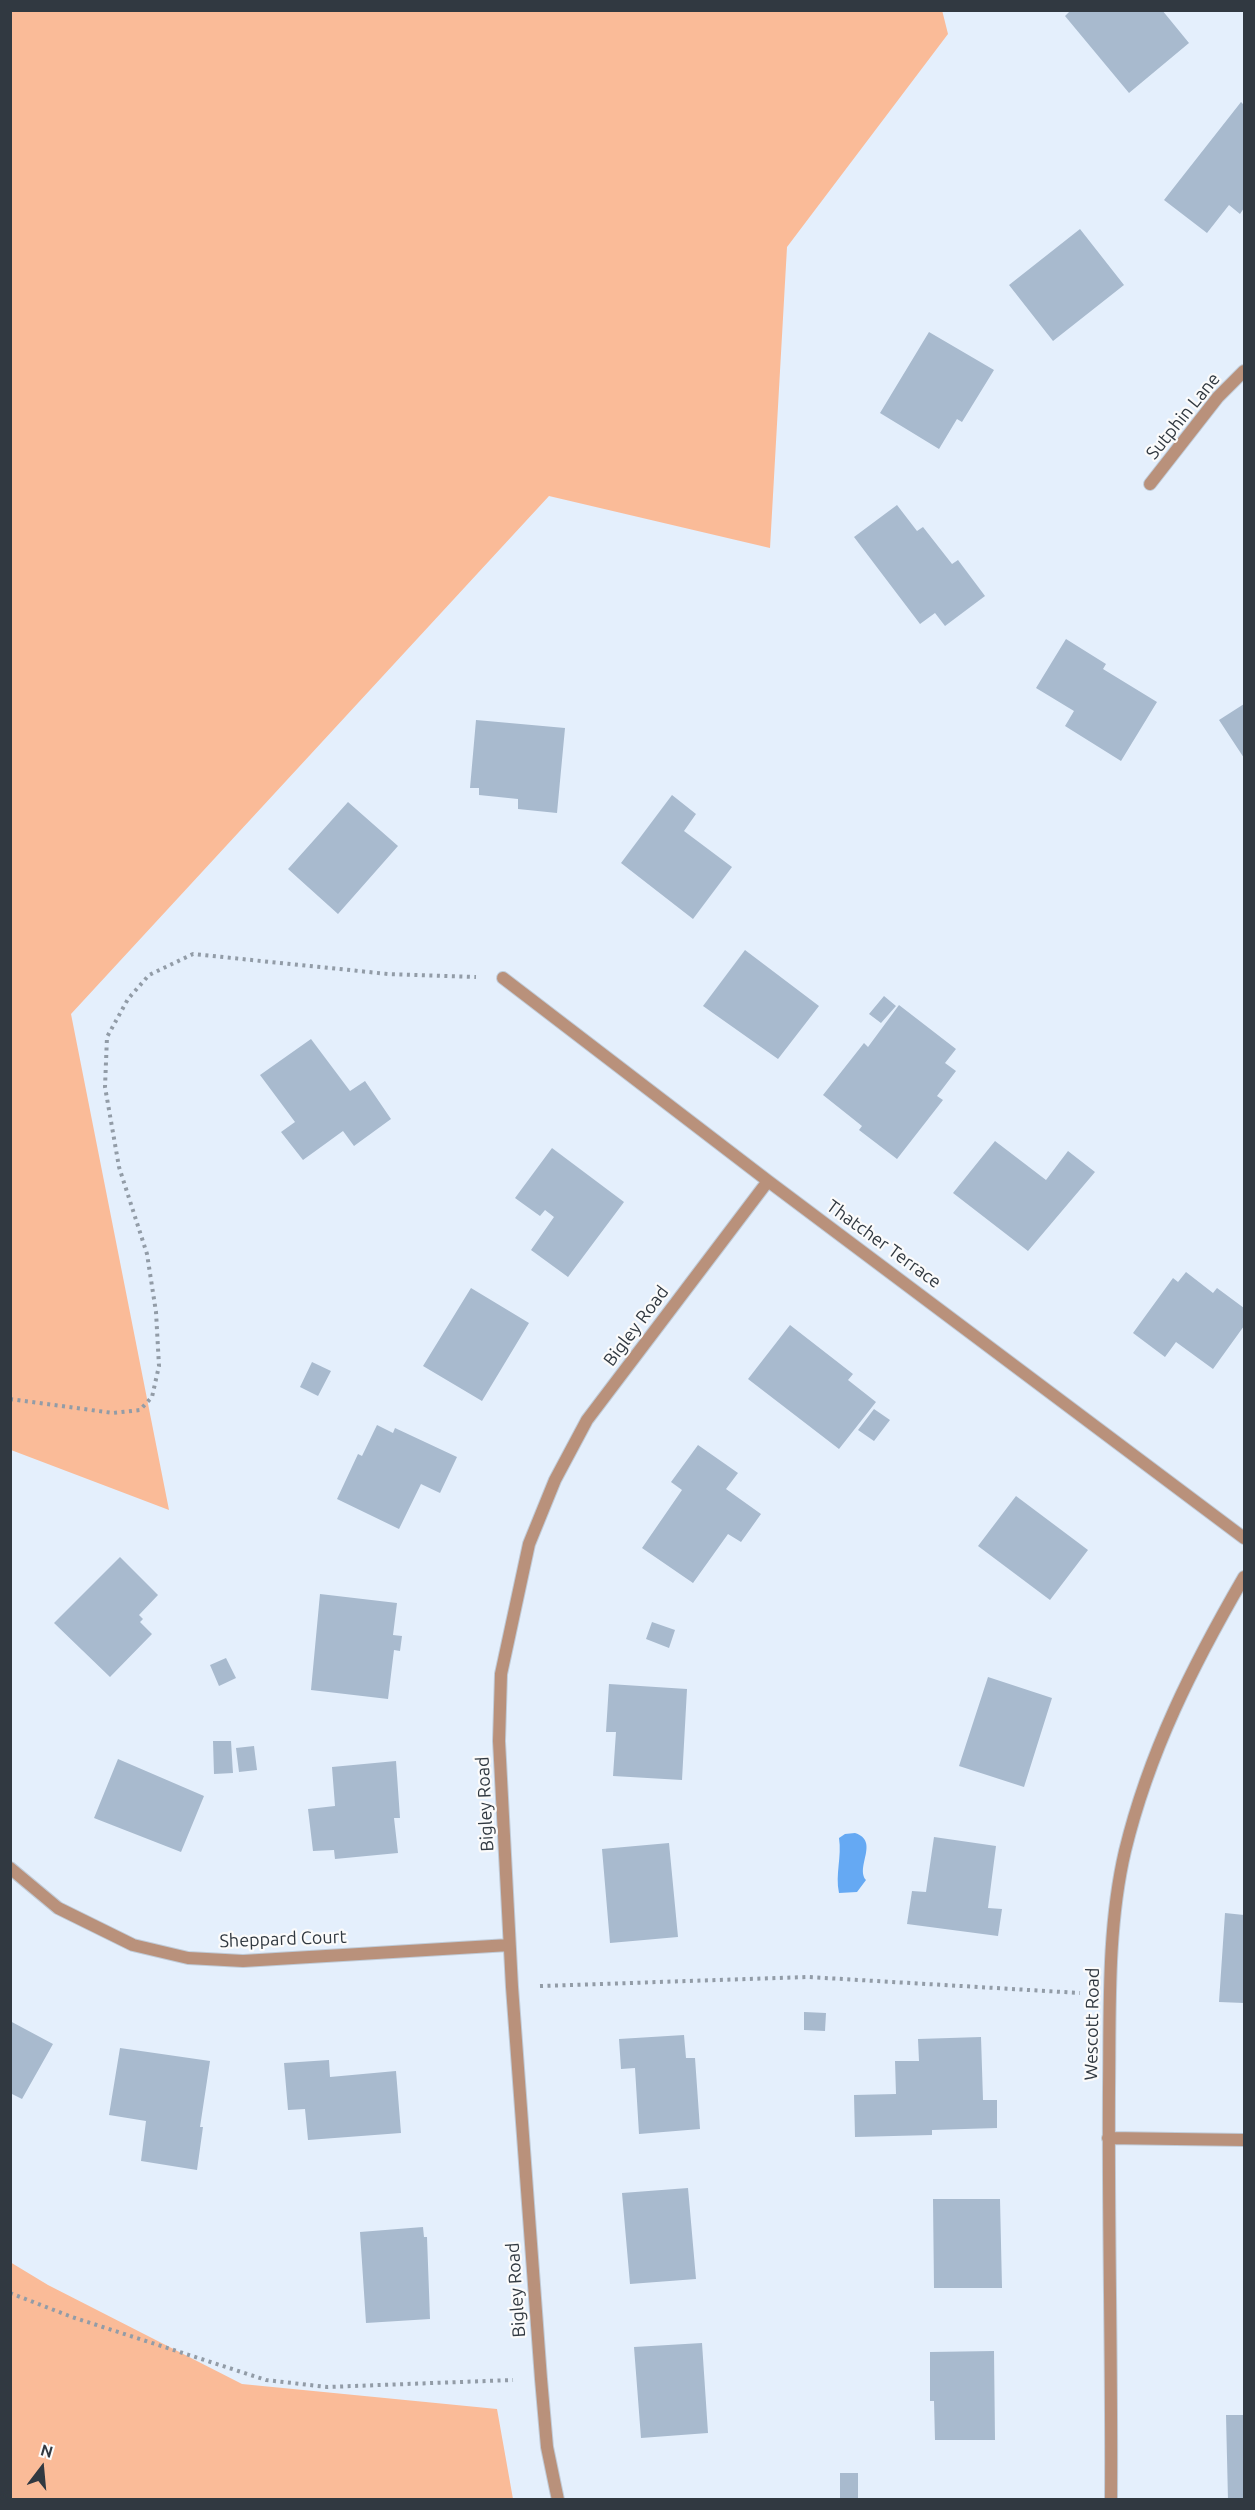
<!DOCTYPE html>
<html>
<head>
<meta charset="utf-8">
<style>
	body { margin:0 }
	#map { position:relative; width:1255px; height:2510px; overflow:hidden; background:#e4effc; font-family:Ubuntu,sans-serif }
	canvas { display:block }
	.frame { position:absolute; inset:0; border:12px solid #313941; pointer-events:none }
	.north { position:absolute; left:12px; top:2438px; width:60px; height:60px; -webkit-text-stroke:4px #fbfbfb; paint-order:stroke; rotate:16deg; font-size:16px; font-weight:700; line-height:24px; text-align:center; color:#313941 }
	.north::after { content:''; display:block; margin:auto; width:21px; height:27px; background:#313941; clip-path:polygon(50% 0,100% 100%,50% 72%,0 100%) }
</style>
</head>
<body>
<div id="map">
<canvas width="1255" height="2510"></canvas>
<div class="frame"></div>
<div class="north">N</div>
</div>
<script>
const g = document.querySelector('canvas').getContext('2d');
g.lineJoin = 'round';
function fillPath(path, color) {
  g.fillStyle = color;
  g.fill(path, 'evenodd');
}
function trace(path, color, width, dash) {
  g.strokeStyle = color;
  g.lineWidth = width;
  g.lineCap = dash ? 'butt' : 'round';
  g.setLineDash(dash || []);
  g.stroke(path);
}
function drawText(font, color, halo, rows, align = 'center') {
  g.font = font + ' Ubuntu,sans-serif';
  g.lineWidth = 4.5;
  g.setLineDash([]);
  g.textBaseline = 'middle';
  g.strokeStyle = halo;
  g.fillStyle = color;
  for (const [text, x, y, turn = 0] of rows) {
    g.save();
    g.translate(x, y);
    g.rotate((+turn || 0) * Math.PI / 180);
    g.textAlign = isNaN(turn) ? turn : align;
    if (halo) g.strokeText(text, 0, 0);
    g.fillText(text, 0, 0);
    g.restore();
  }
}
const green = new Path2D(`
	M942,10L948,34L787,247L770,548L549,496L71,1014L169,1510L11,1450V11Z
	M10,2262L48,2285L242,2384L497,2409L513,2499H11Z`);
const water = new Path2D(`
	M855,1833C880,1841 855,1867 866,1880L857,1892L839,1893C835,1874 842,1857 839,1838L845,1834Z`);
const building = new Path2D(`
	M1071,10H1162L1189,43L1129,93L1065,16Z
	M1241,102L1244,105V208L1240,214L1229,205L1207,233L1164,200Z
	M1080,229L1124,285L1053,341L1009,285Z
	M929,332L994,370L962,422L957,419L939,449L880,413Z
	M897,505L917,531L923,527L952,564L958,560L985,596L945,626L935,613L920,624L854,537Z
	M1066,639L1106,664L1103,669L1157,702L1121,761L1065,726L1074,711L1036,688Z
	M1244,704V758L1219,720Z
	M476,720L565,728L557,813L518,809V799L479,795V788H470Z
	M672,795L696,814L684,831L732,867L693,919L621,863Z
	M348,802L398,846L338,914L288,869Z
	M745,950L819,1006L778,1059L703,1006Z
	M884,996L896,1006L881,1023L869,1014Z
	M899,1005L956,1049L945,1063L956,1071L937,1096L943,1100L897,1159L859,1130L862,1126L823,1095L864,1043L868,1047Z
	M311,1039L350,1091L365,1081L391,1119L354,1146L343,1131L303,1160L281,1132L295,1122L260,1075Z
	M995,1141L1046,1180L1068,1151L1095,1172L1028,1251L953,1193Z
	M552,1148L624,1202L568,1277L531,1250L554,1217L545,1210L540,1216L515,1198Z
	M1186,1272L1213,1293L1217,1288L1244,1308V1326L1213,1369L1176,1342L1165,1357L1133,1333L1173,1278L1178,1282Z
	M471,1288L529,1323L482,1401L423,1366Z
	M790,1325L853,1374L848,1380L876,1402L839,1449L748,1379Z
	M312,1362L331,1371L318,1396L300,1387Z
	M874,1409L890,1420L874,1441L858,1430Z
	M377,1425L393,1433L395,1428L457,1457L440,1493L421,1484L399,1529L337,1499L358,1454L362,1456Z
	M698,1445L738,1473L726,1489L761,1514L741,1542L728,1534L693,1583L642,1548L682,1490L671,1482Z
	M1016,1496L1088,1550L1050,1600L978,1546Z
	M120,1557L158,1595L139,1615L143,1619L140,1622L152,1634L110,1677L54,1623Z
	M320,1594L397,1603L393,1635L402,1636L400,1651L394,1650L388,1699L311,1690Z
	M652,1622L675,1630L669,1648L646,1639Z
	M226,1658L236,1678L219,1686L210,1665Z
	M988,1677L1052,1698L1024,1787L959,1766Z
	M609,1684L687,1689L682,1780L613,1776L616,1732H606Z
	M213,1741H231L233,1773L214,1774Z
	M254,1746L257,1770L239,1772L236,1748Z
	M118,1759L204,1796L181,1852L94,1818Z
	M396,1761L400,1818H394L398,1853L335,1859L334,1850L313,1851L308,1809L335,1806L332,1767Z
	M934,1837L996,1846L988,1908L1002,1909L998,1936L907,1924L912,1891L926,1892Z
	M669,1843L678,1937L610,1943L602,1849Z
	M1225,1913L1244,1915V2003L1219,2002Z
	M804,2012L826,2013L825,2031L804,2030Z
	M10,2021L53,2044L22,2099L10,2093Z
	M684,2035L686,2058H695L700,2129L639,2134L635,2068L621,2069L619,2039Z
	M981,2037L983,2100H997V2128L932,2130V2135L855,2137L854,2095L896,2094L895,2061H919L918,2039Z
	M120,2048L210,2061L200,2127H203L197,2170L141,2161L146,2121L109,2115Z
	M329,2060L330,2077L396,2071L401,2133L308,2140L305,2109L288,2110L284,2063Z
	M688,2188L696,2279L630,2284L622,2193Z
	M933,2199H1000L1002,2288H934Z
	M423,2227L424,2237H427L430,2319L366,2323L360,2232Z
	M702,2343L708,2433L641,2438L634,2347Z
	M994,2351L995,2440H935L934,2401H930V2352Z
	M1226,2415H1244V2500H1228Z
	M840,2473H858V2499H840Z`);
const path = new Path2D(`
	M10,1399L113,1413L140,1410L152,1397L159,1366L156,1312L147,1254L119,1167L105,1087L107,1037L128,999L149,975L193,954L388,974L476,977
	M540,1986L808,1977L1080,1993
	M10,2293L72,2317L266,2380L327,2387L513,2380`);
const minor = new Path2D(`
	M1150,484L1218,397L1244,371
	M503,978L768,1181L1244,1538
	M10,1868L58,1908L133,1945L188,1958L243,1961L509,1945
	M1108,2138L1244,2140
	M558,2500L547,2447L541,2379L512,1987L499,1741L501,1674L529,1544L555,1480L587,1420L768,1181
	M1111,2500C1112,2363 1108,2226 1109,2089C1110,2011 1107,1928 1125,1851C1149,1752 1193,1665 1244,1577`);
const streetNames = [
	["Sutphin Lane",1183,416,-51],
	["Thatcher Terrace",884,1244,36],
	["Bigley Road",636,1326,-53],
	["Bigley Road",485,1804,-93],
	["Sheppard Court",283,1939,-2],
	["Wescott Road",1092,2024,-89],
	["Bigley Road",516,2290,-94]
];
fillPath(green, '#fabb98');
fillPath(water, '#65a9f3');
fillPath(building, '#a8bace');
trace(minor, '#c0cbd7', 14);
trace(path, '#929ca7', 4, [3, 4.5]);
trace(minor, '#b9917b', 12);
drawText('18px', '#313941', '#fbfbfb', streetNames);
</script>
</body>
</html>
